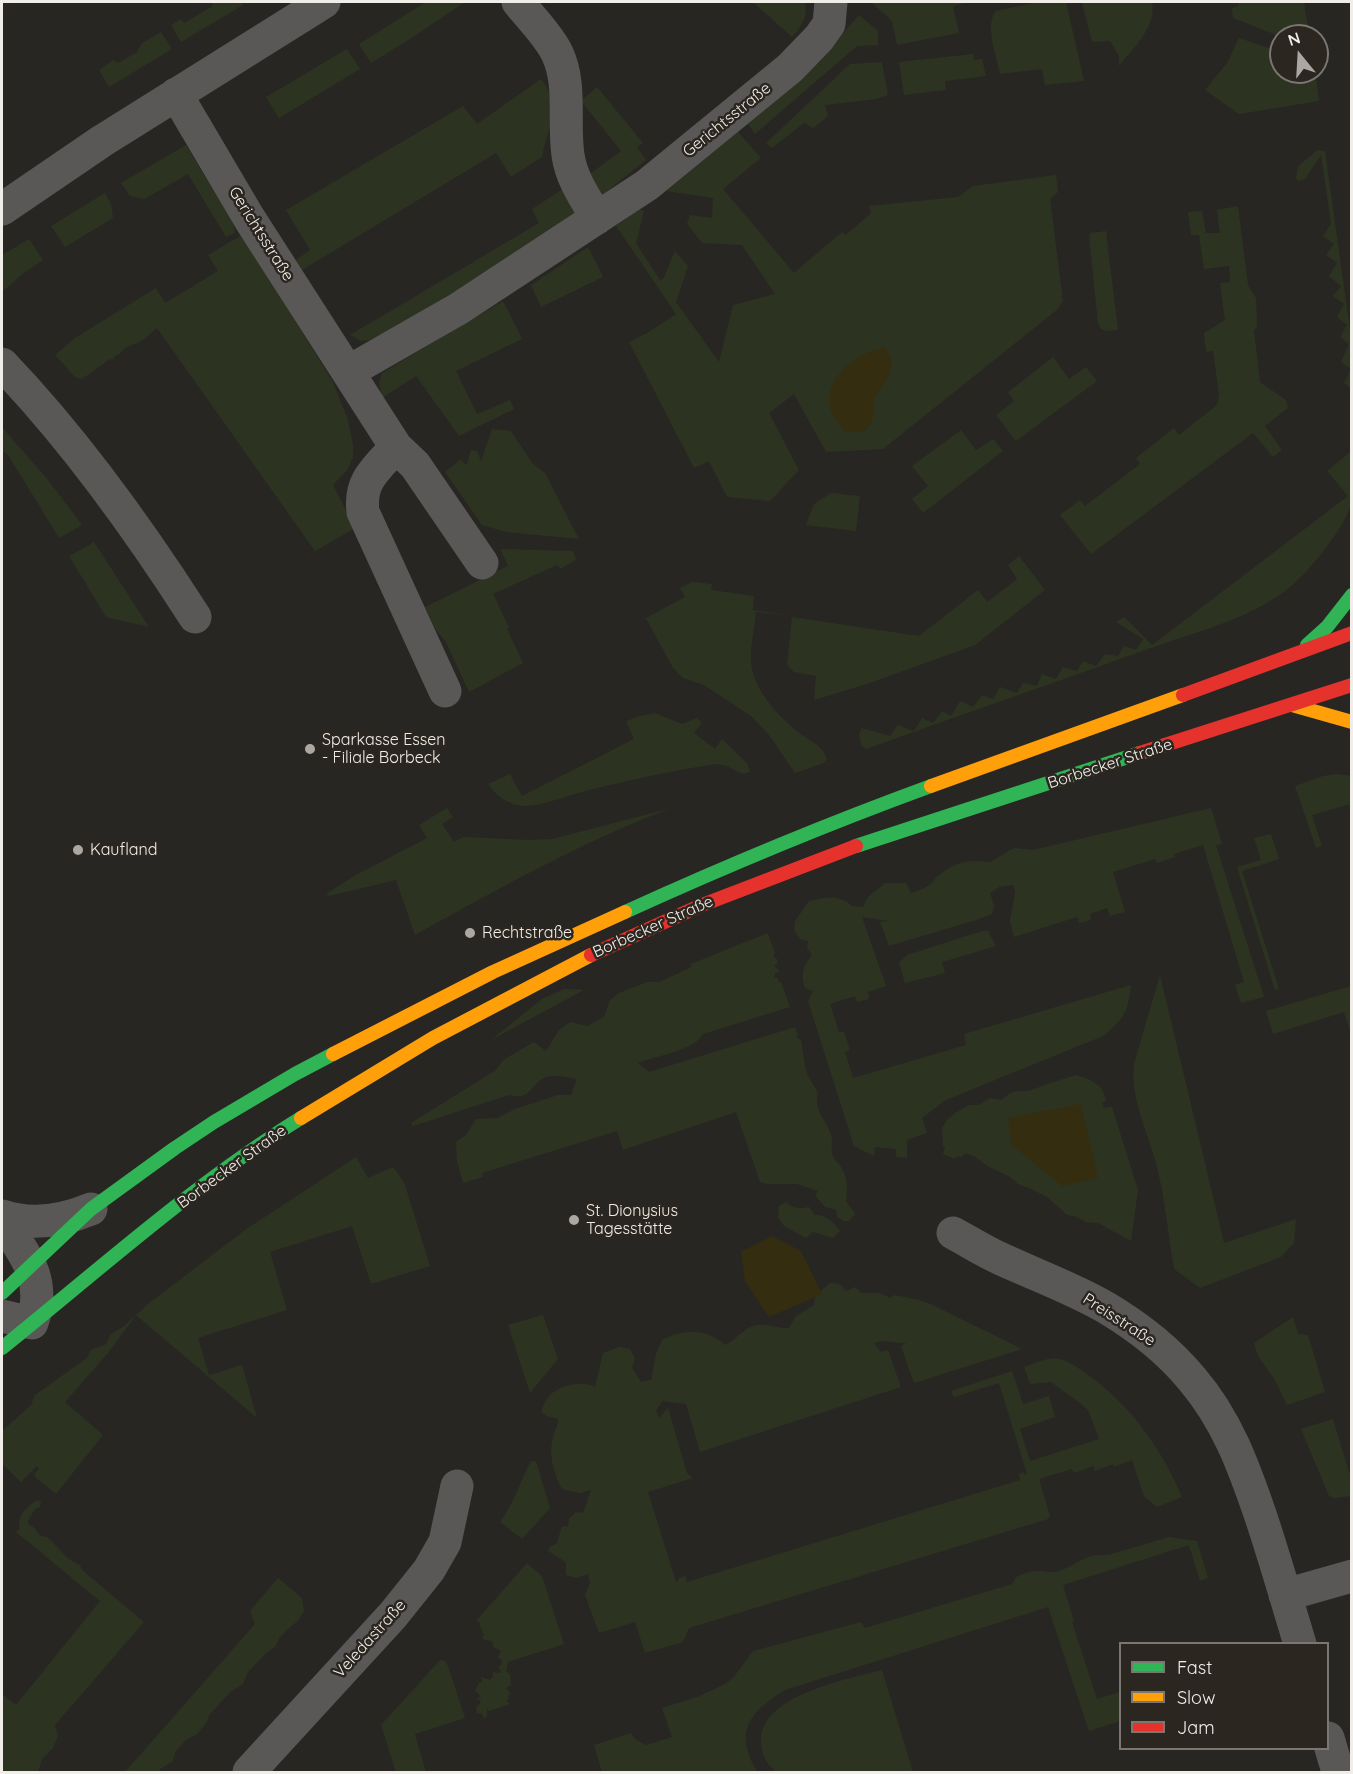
<!DOCTYPE html>
<html>
<head>
<meta charset="utf-8">
<style>
	body { margin:0 }
	#map { position:relative; width:1353px; height:1774px; overflow:hidden; background:#282623; font-family:Quicksand,sans-serif }
	canvas { display:block }
	.frame { position:absolute; inset:0; border:3px solid #f1eeea; pointer-events:none }
	.legend { position:absolute; left:1119px; top:1642px; width:210px; height:108px; box-sizing:border-box; background:#2b2620; border:2px solid #7a7671; margin:0; padding:8px 10px; list-style:none; font-size:18px; color:#f1eeea }
	.legend li { display:flex; align-items:center; gap:12px; height:30px }
	.legend b { width:30px; border:2px solid #7a7671 }
	.north { position:absolute; left:1269px; top:24px; width:60px; height:60px; box-sizing:border-box; background:#2b2620; border:2px solid #7a7671; border-radius:50%; rotate:342deg; font-size:16px; font-weight:700; line-height:24px; text-align:center; color:#f1eeea }
	.north::after { content:''; display:block; margin:auto; width:21px; height:27px; background:#aba8a4; clip-path:polygon(50% 0,100% 100%,50% 72%,0 100%) }
</style>
</head>
<body>
<div id="map">
<canvas width="1353" height="1774"></canvas>
<div class="frame"></div>
<ul class="legend">
<li><b style="height:8px;background:#30b455"></b>Fast</li>
<li><b style="height:8px;background:#ff9f0a"></b>Slow</li>
<li><b style="height:8px;background:#e5322d"></b>Jam</li>
</ul>
<div class="north">N</div>
</div>
<script>
const g = document.querySelector('canvas').getContext('2d');
g.lineJoin = 'round';
function fillPath(path, color) {
  g.fillStyle = color;
  g.fill(path, 'evenodd');
}
function trace(path, color, width, dash) {
  g.strokeStyle = color;
  g.lineWidth = width;
  g.lineCap = dash ? 'butt' : 'round';
  g.setLineDash(dash || []);
  g.stroke(path);
}
function drawText(font, color, halo, rows, align = 'center') {
  g.font = font + ' Quicksand,sans-serif';
  g.lineWidth = 5;
  g.setLineDash([]);
  g.textBaseline = 'middle';
  g.strokeStyle = halo;
  g.fillStyle = color;
  for (const [text, x, y, turn = 0] of rows) {
    g.save();
    g.translate(x, y);
    g.rotate((+turn || 0) * Math.PI / 180);
    g.textAlign = isNaN(turn) ? turn : align;
    if (halo) g.strokeText(text, 0, 0);
    g.fillText(text, 0, 0);
    g.restore();
  }
}
const green = new Path2D(`
	M212,2H241L243,5L181,42L171,25L181,19L184,23L213,6Z
	M426,2H465L413,37L371,63L359,44Z
	M753,2H805C808,18 802,25 792,37Z
	M871,2H968L953,6L959,33L897,45L892,21Z
	M1039,2H1066L1084,81L1045,85L1042,69L1000,74C997,57 984,25 996,11Z
	M1082,2H1152C1157,27 1133,48 1119,66V56L1110,41L1092,42Z
	M1238,2H1304L1309,36H1279L1233,18L1232,8L1239,6Z
	M859,15L878,31V45L857,46L755,134L748,124L827,51Z
	M161,32L172,49L109,87L99,70L113,60L118,63L137,52L141,44Z
	M1239,38L1281,52V72H1315L1319,101L1239,114L1205,90L1227,63Z
	M347,49L360,69L279,118L266,97Z
	M973,54L974,60L982,59L986,76L945,81L946,90L904,95L899,62Z
	M882,62L888,95L876,99L825,105L828,116L813,128L804,123L772,148L766,143L850,64Z
	M541,79C562,105 548,127 542,157L511,177L496,153L302,270L296,260L310,250L286,210L463,106L477,124Z
	M597,87L643,143L637,147L646,160L601,196L587,176L621,151L581,101Z
	M738,132L761,158L723,189L794,273L842,232L846,235L871,213L869,206L958,197L973,186L1056,175L1058,192L1050,199L1063,301L1058,309L883,449L826,452L794,394L769,413L799,470L770,501L727,497L709,461L694,468L629,342L647,333L676,314L616,226L639,209L644,211L636,243L660,280L663,279L675,251L688,266L676,302L719,362L733,305L775,294L742,245L702,243L687,224L690,215L712,218L713,198L666,191Z
	M186,145L232,221L235,233L226,237L188,174L144,199L130,196L121,183Z
	M1318,150L1325,151L1351,337V389L1344,383L1351,369L1341,362L1349,344L1340,337L1347,325L1337,317L1344,304L1333,296L1341,286L1329,276L1337,263L1326,255L1334,244L1323,236L1331,224L1321,155L1305,179L1298,181L1296,178L1298,166Z
	M563,189L575,213L490,269L378,339L361,341L350,335L539,223L532,209Z
	M105,193L111,204L113,218L65,247L51,226Z
	M1238,206L1248,285L1256,298L1257,326L1254,331L1260,382L1286,400L1288,408L1265,426L1282,450L1273,457L1253,433L1091,554L1060,515L1080,500L1085,506L1140,464L1136,458L1174,428L1179,435L1217,405L1219,394L1213,351L1206,352L1204,333L1225,320L1220,283L1230,282L1229,266L1204,269L1199,235H1191L1188,212L1202,211L1206,233H1220L1217,210Z
	M1106,231L1118,330L1107,331L1101,329L1098,323L1089,236L1091,233Z
	M242,235L333,382L348,420L353,445V457L348,469L333,485L355,528L315,551L157,328C151,332 147,338 141,341C132,346 125,345 120,354L115,356L113,360L110,359L82,379L75,377L55,355L75,338L156,288L165,303L218,271L208,255Z
	M29,239L43,260L25,272L2,292V255Z
	M588,247L603,277L541,307L531,285Z
	M503,301L522,339L456,371L477,414L510,400L514,409L459,436L416,376L382,398L379,383L382,373Z
	M1053,357L1069,379L1086,367L1097,381L1016,441L996,415L1014,401L1008,392Z
	M2,427L48,480L82,525L59,538L8,455L2,451Z
	M492,429L511,431L532,463L545,473L579,539L506,532L482,525L445,472L461,459L465,464H467L471,450L477,451L481,461Z
	M961,430L976,450L993,439L1003,451L923,513L912,499L928,486L912,466Z
	M1351,451C1352,467 1353,485 1352,501C1349,521 1314,565 1299,579C1260,617 1198,631 1148,649C1054,683 960,715 866,749L861,745L859,734L862,728L890,736L898,725L914,731L922,718L933,723L942,711L951,716L960,701L973,707L982,695L993,699L1000,687L1017,693L1023,683L1037,686L1042,674L1056,679L1063,667L1077,671L1083,661L1096,666L1105,654L1118,656L1124,646L1136,650L1143,639L1116,622L1124,617L1152,645L1348,496L1327,471Z
	M831,493L860,496L856,531L806,525L814,504Z
	M94,542L149,627L106,617L69,556Z
	M500,549L573,551L576,560L560,569L557,565L493,594L509,627L507,629L523,663L469,692L446,642L436,630L425,607L508,566Z
	M1019,556L1045,590L975,645L870,683L814,700L816,676L794,672L787,665L792,617L919,636L978,590L987,602L1017,579L1008,565Z
	M692,582L712,584L711,590L754,596L753,610L793,616L756,612C755,626 750,646 751,659C751,689 781,720 805,737C814,743 823,747 827,759L824,763L795,773L769,735L751,716L704,685L683,678L673,668L646,618L685,597L680,588Z
	M655,713L682,724L697,718L702,723L694,733L715,749L722,739L747,763L750,772L743,774L727,766L716,764C674,770 631,780 589,790C573,794 541,806 526,806C510,806 496,796 488,784L510,774L522,796L634,739L626,721L640,716Z
	M1338,774L1351,776V804L1312,815L1322,846L1316,848L1295,786L1323,776Z
	M447,808L453,817L442,824L454,842L463,837L531,840L552,839L672,808C583,841 498,889 415,935L396,880L329,896L326,894L354,876L427,838L419,825Z
	M1211,808L1222,844L1216,845L1264,997L1241,1003L1235,985L1244,982L1203,845L1174,854L1175,857L1157,863L1155,859L1113,872L1125,912L1110,916L1107,908L1090,914L1091,920L1079,923L1077,917L1014,937L1010,921L1015,892L1013,885L999,887L990,893L994,906L992,914L976,920L889,946L880,922L889,921L862,917L886,986L868,992L869,999L857,1002L855,996L830,1004L839,1032H844L850,1050L845,1052L853,1078L966,1045L964,1034L1131,985C1128,1012 1124,1019 1103,1036L946,1100L922,1118L927,1133L907,1140V1158L896,1157V1149L875,1147L874,1156L854,1146L808,1001L813,991L805,988C800,974 803,967 812,955L807,948L808,941L800,939L794,930L795,921L809,901C825,898 839,894 852,906L863,907L867,898L885,883H906L911,893C917,891 924,889 929,885C933,882 935,878 939,875C954,862 971,859 990,862L1014,848L1033,850Z
	M1271,834L1279,859L1242,871L1279,989L1275,990L1237,867L1261,860L1254,838Z
	M982,931H988L996,946L942,962L945,973L905,983L899,963L907,955Z
	M765,934H768L775,953L773,956L777,959V964L774,965L780,972L775,973L774,978H778V982H781L790,1007L703,1034C695,1051 654,1056 638,1063L649,1072L795,1027L798,1036L796,1037L801,1040L805,1066L808,1076L818,1093C813,1111 826,1118 831,1135C833,1141 831,1148 832,1154C833,1158 837,1162 840,1165C847,1175 848,1189 846,1201L855,1214L849,1221H844L837,1217L836,1210L825,1207L815,1195L818,1191L797,1184H767L760,1182L736,1112L623,1150L617,1131L482,1173L483,1177L463,1183L457,1161L456,1142L466,1135L476,1119L497,1118L515,1109L558,1095H571L577,1079C566,1077 552,1073 542,1079C531,1086 529,1101 509,1095L413,1126L411,1123L496,1070L503,1060L534,1042L546,1051L559,1030L570,1022L587,1026L604,1017L610,1000L619,993L647,982H660L691,967V964Z
	M1160,975L1224,1243L1296,1219L1294,1243L1281,1257L1200,1288L1174,1269C1168,1234 1165,1197 1156,1163C1147,1131 1130,1097 1134,1064Z
	M1351,986V1034L1344,1012L1273,1034L1266,1011Z
	M564,989L584,990L491,1040L542,999Z
	M1076,1075C1091,1080 1104,1084 1106,1101L1102,1102L1104,1108L1112,1107L1138,1190L1131,1241L1098,1223L1086,1222L1077,1217L1067,1215L1047,1197L1029,1188L1018,1184L1010,1177L987,1166L974,1156L965,1153L961,1157L958,1156L954,1159L943,1154L945,1148L943,1146L942,1128L947,1120L955,1113L970,1105H979L990,1098L1002,1100C1017,1085 1021,1095 1034,1089C1048,1083 1061,1080 1076,1075Z
	M356,1157L368,1178L393,1167L404,1182L430,1266L371,1284L352,1226L270,1252L287,1310L198,1338L209,1375L242,1365L257,1418L136,1315L108,1353L65,1402L103,1435L56,1494L35,1477V1473L39,1469L37,1466L21,1482L2,1464V1431L31,1405L35,1395L87,1358L91,1350L106,1344L110,1335L124,1326L148,1304L245,1230Z
	M786,1202C793,1209 800,1209 809,1207L815,1215C827,1215 833,1222 840,1231L833,1238L813,1232L806,1238L784,1226L778,1217L779,1206Z
	M830,1283L840,1284L846,1291L855,1287L861,1293H880L890,1298L895,1295L919,1300L933,1305L1022,1349L914,1383L901,1346L906,1343C895,1343 885,1339 874,1343L881,1352L888,1350L901,1387L700,1452L686,1404L662,1401L656,1411L659,1418L668,1408L687,1473L693,1478L648,1492L676,1582L678,1581V1579L685,1576L687,1582L1020,1480L1019,1474L1024,1472V1475L1027,1474L999,1383L954,1397L951,1391L1012,1371L1023,1404L1049,1396L1055,1417L1020,1429L1030,1461L1099,1439L1088,1410L1080,1403L1051,1382L1030,1384L1024,1367C1034,1364 1050,1356 1060,1359C1068,1361 1077,1367 1084,1372C1129,1403 1161,1447 1182,1497L1157,1507L1144,1496L1132,1460L1114,1467L1113,1464L1095,1471L1093,1466L1074,1473L1072,1469L1039,1479L1050,1516L1048,1519L689,1628L683,1642L645,1653L635,1622L599,1633L585,1595L590,1583L588,1574L576,1578L566,1575V1562L548,1551L550,1547L557,1543L562,1526L568,1527L569,1518L576,1512L583,1513L591,1490L580,1493L562,1489C554,1474 548,1455 553,1437C555,1430 558,1426 558,1419L547,1416L541,1412C543,1406 546,1399 550,1395C561,1385 582,1380 595,1387L603,1353L619,1347L630,1349L635,1358L632,1368L641,1382L651,1380L656,1354L662,1340C682,1329 708,1328 725,1345C737,1340 744,1326 759,1325C770,1324 779,1329 789,1328L796,1316L814,1305L815,1296Z
	M543,1315L558,1359L530,1393L508,1325Z
	M1293,1317L1298,1334L1308,1335L1325,1392L1287,1405L1275,1380L1258,1356L1254,1343Z
	M1333,1419L1350,1475H1351V1496L1334,1498L1329,1496L1301,1429Z
	M531,1461H536L550,1508L522,1539L500,1522C516,1500 519,1483 531,1461Z
	M37,1500L41,1502L40,1507L35,1509L28,1521L29,1525C36,1527 35,1531 40,1535C45,1538 46,1535 49,1539C59,1547 67,1561 80,1565L82,1570L144,1622L55,1725L58,1736L53,1748L42,1759L38,1772H2V1694L16,1705L100,1601L16,1532L20,1528C16,1516 28,1506 37,1500Z
	M1169,1537L1197,1541L1208,1578L1200,1581L1189,1545L1063,1585L1074,1621L1072,1622L1097,1699L1120,1692V1721L1089,1731L1048,1607L785,1690C748,1713 734,1731 757,1772H602L594,1745L631,1733L635,1739L646,1745L672,1737L662,1708L700,1696L725,1684L733,1678L753,1651L861,1622L865,1628L1012,1584L1016,1577C1022,1575 1028,1571 1035,1571C1041,1570 1047,1573 1054,1572C1075,1568 1084,1552 1108,1555Z
	M527,1563L542,1576L564,1644L508,1662L506,1671L510,1674L511,1685L506,1688L511,1693L508,1696L509,1699L506,1701L510,1704L489,1711L487,1709V1717L484,1718L481,1713L477,1714L476,1707L480,1704L481,1700H477L480,1696L475,1690L479,1683L482,1682L481,1677L490,1680L493,1677V1672L500,1673L501,1671L498,1667L502,1664V1661L498,1657L501,1651L494,1648L492,1641L482,1639L484,1635L480,1626V1623L476,1621Z
	M278,1578L302,1598L304,1611L298,1621L289,1628L279,1638L276,1646L266,1653L248,1672L243,1684L230,1692L209,1715L207,1722L197,1734L186,1740L176,1751L172,1762L160,1769L159,1772H125L255,1624L250,1611Z
	M440,1660L445,1661L448,1666L465,1718L415,1734L426,1772H396L381,1725Z
	M882,1670L913,1772H776C766,1763 761,1754 761,1741C760,1695 848,1679 882,1670Z`);
const sand = new Path2D(`
	M885,348C902,370 883,380 875,399C873,404 875,411 873,417C869,433 858,434 844,431C839,424 832,416 830,407C824,377 858,351 885,348Z
	M1081,1104L1098,1178L1062,1186L1012,1145L1008,1118Z
	M772,1236L801,1251L822,1294L769,1317L745,1281L741,1252Z`);
const street = new Path2D(`
	M518,2C530,17 549,36 557,53C572,84 563,122 568,155C571,178 585,198 597,218
	M176,94L249,218L396,447C376,469 359,481 363,512L445,691
	M2,209L102,141L324,2
	M2,364C75,440 138,528 195,617
	M348,372L458,309L647,185L790,68L819,38L829,24L831,2
	M396,447L415,465L482,563
	M2,1216C32,1226 62,1221 91,1209
	M2,1220C25,1255 47,1279 32,1323L2,1316
	M953,1233C968,1241 982,1250 997,1257C1033,1274 1070,1287 1105,1307C1137,1326 1168,1350 1192,1379C1227,1420 1244,1467 1261,1517C1275,1559 1287,1601 1300,1644
	M1285,1595L1352,1576
	M1328,1738L1338,1772
	M249,1772L393,1615L429,1570L445,1542L457,1486`);
const fast = new Path2D(`
	M1307,645L1327,627L1352,595
	M856,846L1140,753
	M625,912C726,866 827,824 931,786
	M2,1293L91,1209L175,1148L214,1122L295,1074L333,1054
	M2,1348C99,1270 195,1183 301,1118`);
const slow = new Path2D(`
	M1292,705L1352,722
	M931,786L1183,695
	M333,1054L493,972L625,912
	M301,1118L433,1038L591,955`);
const jam = new Path2D(`
	M1183,695L1352,633
	M1140,753L1352,685
	M591,955L702,905L856,846`);
const markers = [
	[310,749,6,"#aba8a4"],
	[78,850,6,"#aba8a4"],
	[470,933,6,"#aba8a4"],
	[574,1220,6,"#aba8a4"]
];
const streetNames = [
	["Gerichtsstraße",727,120,-39],
	["Gerichtsstraße",261,234,58],
	["Borbecker Straße",1110,764,-18],
	["Borbecker Straße",653,927,-24],
	["Borbecker Straße",232,1167,-36],
	["Preisstraße",1119,1320,33],
	["Veledastraße",370,1639,-48]
];
const poiNames = [
	["Sparkasse Essen",322,740],
	["- Filiale Borbeck",322,758],
	["Kaufland",90,850],
	["Rechtstraße",482,933],
	["St. Dionysius",586,1211],
	["Tagesstätte",586,1229]
];
fillPath(green, '#2d3321');
fillPath(sand, '#342d10');
trace(street, '#595857', 33);
trace(fast, '#30b455', 14);
trace(slow, '#ff9f0a', 14);
trace(jam, '#e5322d', 14);
for (const [x, y, r, color] of markers) {
  const dot = new Path2D();
  dot.arc(x, y, r, 0, 2 * Math.PI);
  g.fillStyle = color;
  g.fill(dot);
  trace(dot, '#2b2620', 2);
}
drawText('16px', '#f1eeea', '#2b2620', streetNames);
drawText('16px', '#f1eeea', '#2b2620', poiNames, 'left');
</script>
</body>
</html>
